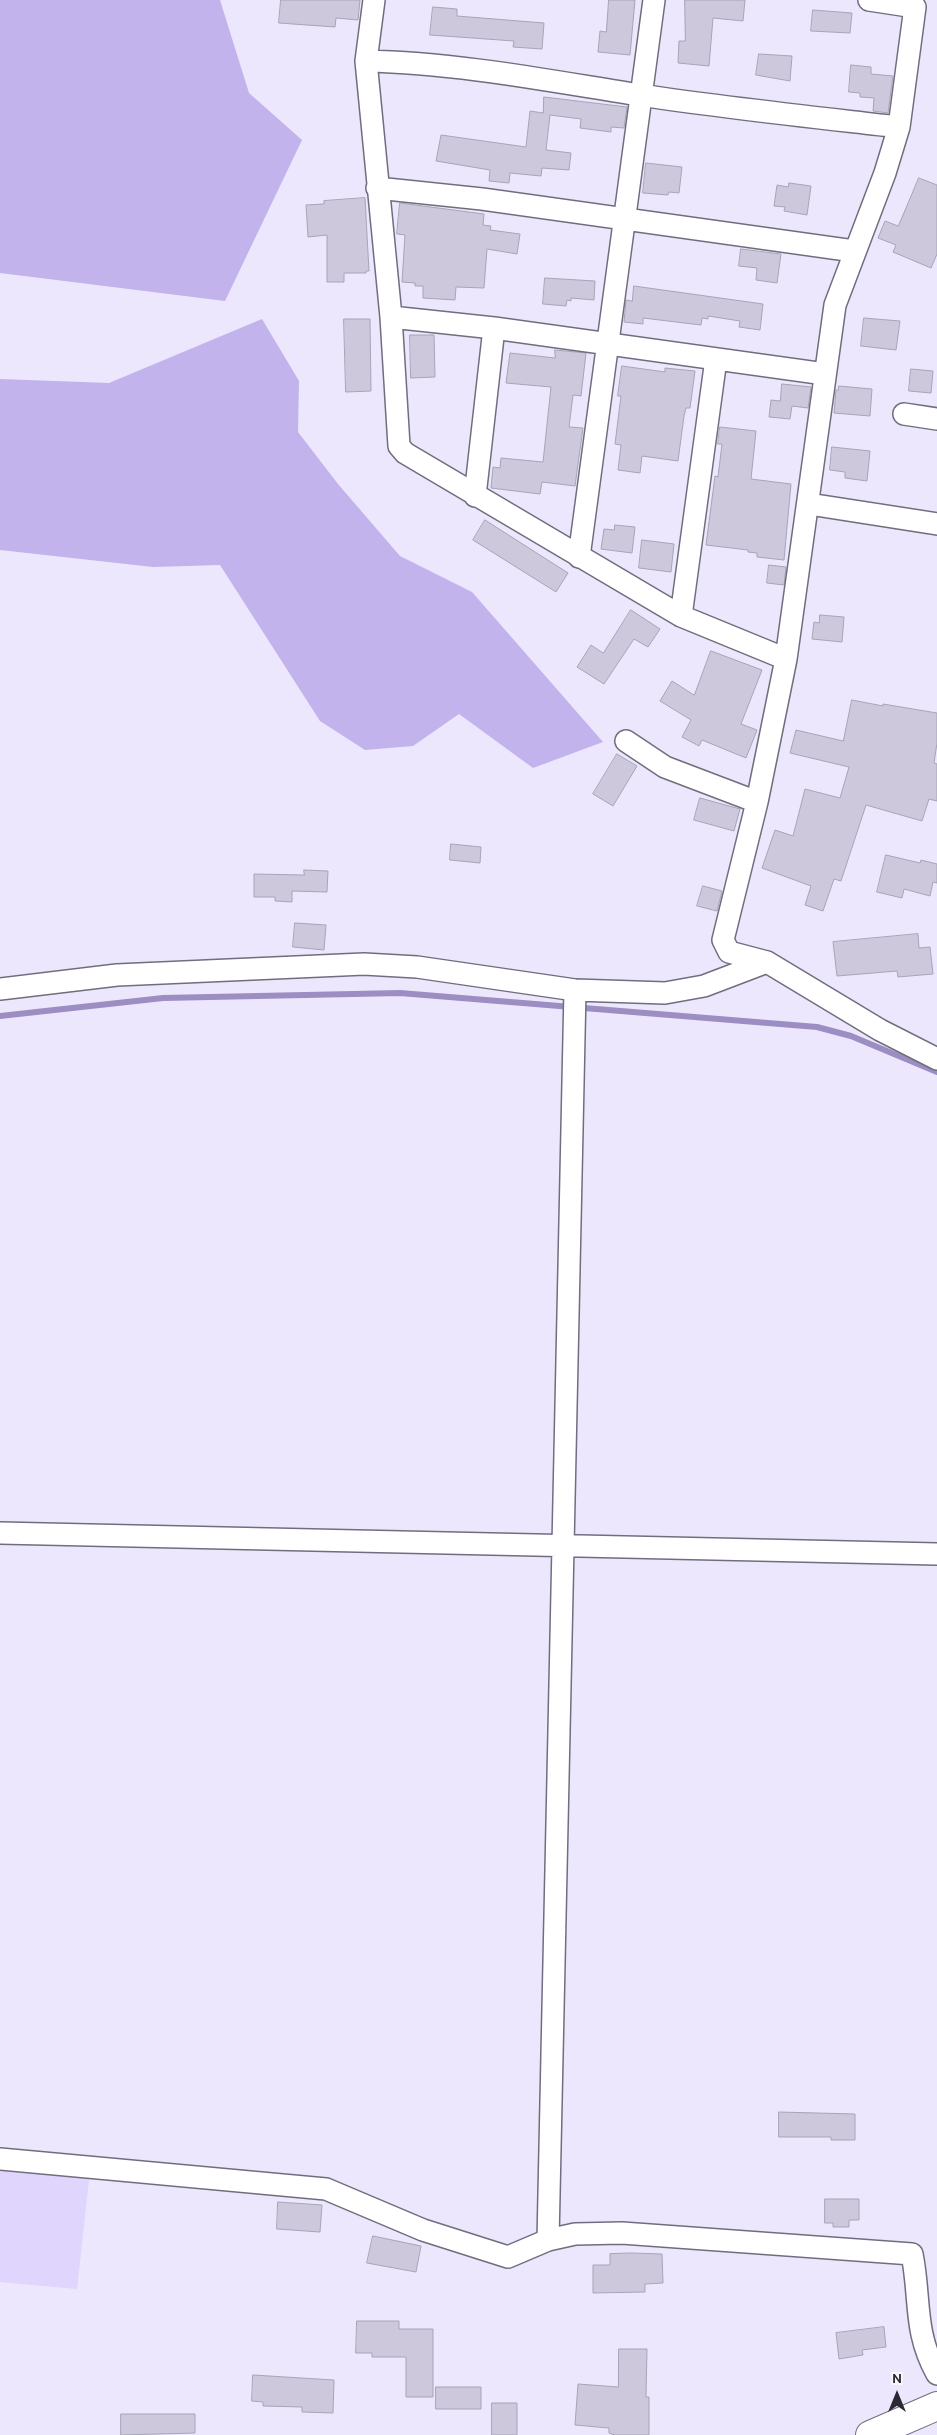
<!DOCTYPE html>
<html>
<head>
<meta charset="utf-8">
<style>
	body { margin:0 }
	#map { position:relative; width:937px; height:2435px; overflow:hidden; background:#ece7fc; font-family:Overpass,sans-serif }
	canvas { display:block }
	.north { position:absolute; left:872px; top:2370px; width:50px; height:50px; -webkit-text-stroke:4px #f8f7fc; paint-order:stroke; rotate:0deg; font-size:14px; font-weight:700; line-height:20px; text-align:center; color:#2b2931 }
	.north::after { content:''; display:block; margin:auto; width:18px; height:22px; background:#2b2931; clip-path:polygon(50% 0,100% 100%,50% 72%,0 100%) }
</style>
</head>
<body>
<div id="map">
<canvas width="937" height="2435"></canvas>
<div class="north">N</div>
</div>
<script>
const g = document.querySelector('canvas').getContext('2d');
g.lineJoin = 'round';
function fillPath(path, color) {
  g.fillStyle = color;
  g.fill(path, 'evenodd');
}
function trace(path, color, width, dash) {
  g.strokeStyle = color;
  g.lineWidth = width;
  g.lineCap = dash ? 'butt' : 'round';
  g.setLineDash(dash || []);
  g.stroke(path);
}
const green = new Path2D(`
	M0,2163L90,2171L77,2289L0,2282Z`);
const forest = new Path2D(`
	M0,0H220L249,93L302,140L225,301L0,273Z
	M262,319L299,381L298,432L338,484L400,556L472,592L603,742L533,768L459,714L413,746L365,750L320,721L220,565L153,567L0,550V379L109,383Z`);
const stream = new Path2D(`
	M0,1016L163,998L400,993L817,1027L851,1036L937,1072`);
const building = new Path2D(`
	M281,0H360L358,20L336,18L335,27L279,23Z
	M609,0H635L630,55L598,52L600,31L606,32Z
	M685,0H745L743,21L713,18L709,66L678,63L679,41H685Z
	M433,7L457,9V16L544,23L542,49L513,47L514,41L430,35Z
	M813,10L852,13L850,33L811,31Z
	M759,54L792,56L790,81L756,75Z
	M851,65L871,67V74L893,76L888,113L873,111L874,98L860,97V93L849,92Z
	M544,97L627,107L624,128L611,127V132L580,128L581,119L550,115L546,150L571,153L569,170L542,168L541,176L510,173L509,183L489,181L490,170L436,161L441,135L526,147L530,111L543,113Z
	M646,163L682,167L679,193L669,192L668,195L643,193Z
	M919,178L937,185V254L931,268L893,252L896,245L878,238L885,221L898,226Z
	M789,183L811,186L807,215L784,211L785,207L774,206L777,185L788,187Z
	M365,198L369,271H366V273H344V282H327V235L308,237L306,205L324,204V201Z
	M400,203L484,214L483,225L491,226L490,230L520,234L517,254L487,249L484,288L456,287L455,300L423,298V286H415V283L402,282L405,235L397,234Z
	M741,249L781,254L777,283L756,280L757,268L739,266Z
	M545,278L595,281L594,300L571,298V301L567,300L566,306L543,304Z
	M634,286L763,304L760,330L739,327L740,321L708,316V319L702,318L701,325L643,318V324L624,322L626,300L632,301Z
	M864,318L900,321L896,350L861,346Z
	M344,319H370L371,391L346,392Z
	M410,335H434L435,377L411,378Z
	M555,350L586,353L581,396L573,395L569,427L583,428L575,486L542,482L540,494L491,488L493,467L500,468L501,458L543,462L551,387L506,383L510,353L555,358Z
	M622,366L665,372V368L695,371L690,408H686L684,416L678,461L642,456L640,473L618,470L621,445L615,444L621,396H618Z
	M911,369L933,371L931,393L909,391Z
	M782,384L811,387L808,408L792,406L790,419L769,417L771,400L780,401Z
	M839,386L872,389L870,416L834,413L836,390H838Z
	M720,427L756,431L751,479L791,484L784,560L757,557V553L748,552V550L706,545L715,476L718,477L722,444H718Z
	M832,447L870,451L867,481L845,478V472L830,470Z
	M485,520L568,573L556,592L473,540Z
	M615,525L635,527L632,553L601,549L604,529L614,530Z
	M642,540L674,544L671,572L639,568Z
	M769,565L786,567L784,585L767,583Z
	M631,610L660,629L648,647L634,639L604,684L577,667L591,645L603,653Z
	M820,615L844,617L842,642L812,639L814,622L819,623Z
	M711,651L762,670L741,724L757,730L746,758L702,740L699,746L682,737L691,720L660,701L672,681L694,695Z
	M852,700L883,706V704L937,713V743L934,763L937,764V801L929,799L922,821L866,805L841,881L834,879L823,911L805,905L811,886L762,868L775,830L793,836L805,789L840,798L849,767L790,753L796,730L843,741Z
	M617,754L637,766L613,806L593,794Z
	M700,798L740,809L734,831L694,820Z
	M451,844L481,847L480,863L450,860Z
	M886,855L920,863L921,860L937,864V883L933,882L930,896L904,889L902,898L877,892Z
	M304,870L328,871L327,892L292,891V902L275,901V897H254V874L304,875Z
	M703,886L722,891L717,911L697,906Z
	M295,923L326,925L324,950L293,947Z
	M918,934L919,948L930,947L933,974L898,977L897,971L837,976L833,942Z
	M779,2112L855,2114V2140H831V2137H779Z
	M825,2199H859V2220H849V2227H833V2223H825Z
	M278,2202L322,2205L320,2232L277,2229Z
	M373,2236L421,2246L416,2272L367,2263Z
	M631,2253L662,2254L663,2283L645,2284V2292L593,2293V2265H610V2254Z
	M357,2321H399V2329H433V2397H406V2357H372V2353H356Z
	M884,2327L886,2347L862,2350L863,2355L839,2359L836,2333Z
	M619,2349H647L646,2397H649V2435H615L609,2433V2428L575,2425L578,2384L618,2387Z
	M253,2375L334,2380L333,2413L302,2412V2407L263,2406V2402L252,2401Z
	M436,2387H481V2409H436Z
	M492,2403H517V2435H492Z
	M121,2414H195V2433L121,2435Z`);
const minor = new Path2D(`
	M374,0L366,61L391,317L399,446L405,453L681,616L786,659
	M869,0L915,7L899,127L885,173L835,305L786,659L757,802L723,940L729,952L767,962L880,1030L937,1059
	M366,61C458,63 550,81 640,95C726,108 812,117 899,127
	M377,188L482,199L854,251
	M391,317L494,328L825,374
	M904,414L937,419
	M475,496L494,328
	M809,504L937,524
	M579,557L654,0
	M681,616L716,359
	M626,741L665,767L757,802
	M0,989L117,975L364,964L417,967L575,990L665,993L704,986L767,962
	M0,1533L937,1554
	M0,2159L326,2189L423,2230L508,2257L548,2240L575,2234L622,2233L912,2254C921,2299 913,2331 937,2374
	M548,2240L575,990`);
const trunk = new Path2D(`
	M870,2435L937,2406`);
fillPath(green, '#dfd5fd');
fillPath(forest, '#c2b3ec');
trace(stream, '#9c8dc3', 6);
fillPath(building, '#cdc8dc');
trace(building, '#a8a4b7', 1);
trace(minor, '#716d7e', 24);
trace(trunk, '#716d7e', 30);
trace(minor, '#fff', 21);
trace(trunk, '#fff', 28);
</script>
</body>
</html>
